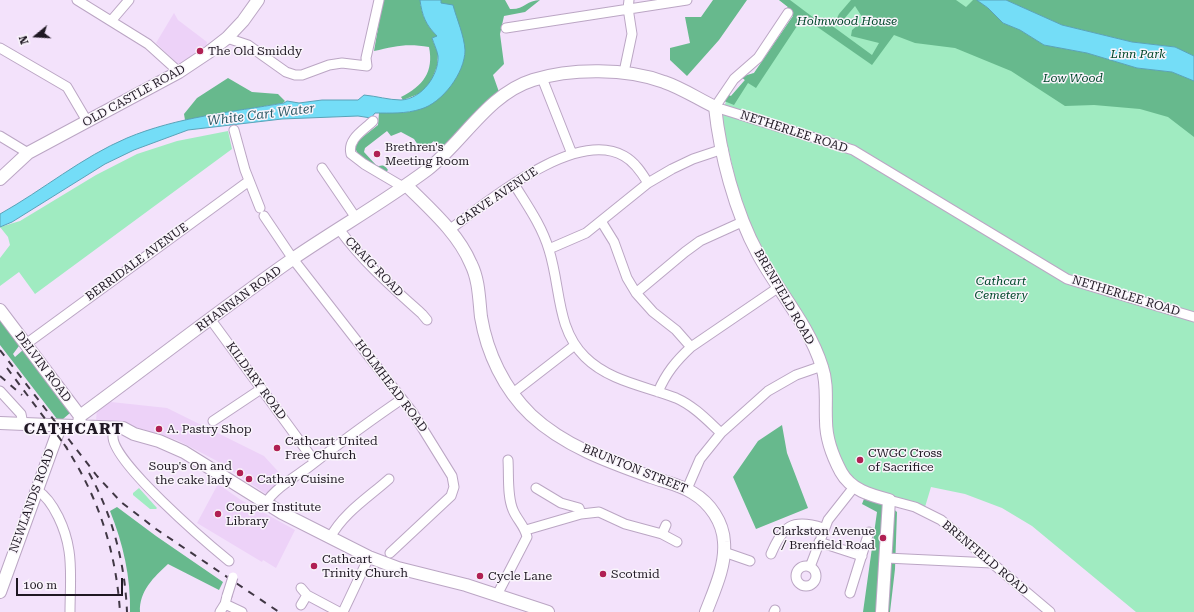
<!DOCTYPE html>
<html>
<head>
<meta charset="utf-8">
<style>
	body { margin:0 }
	#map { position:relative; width:1194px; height:612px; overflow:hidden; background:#f3e2fb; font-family:"Roboto Serif",serif }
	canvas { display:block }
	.north { position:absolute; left:16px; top:16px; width:40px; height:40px; -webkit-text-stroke:3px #f9f4fb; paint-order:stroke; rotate:252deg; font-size:11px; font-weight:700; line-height:16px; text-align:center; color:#1f1823 }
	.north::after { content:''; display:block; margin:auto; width:14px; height:18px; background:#1f1823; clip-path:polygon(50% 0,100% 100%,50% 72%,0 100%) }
	.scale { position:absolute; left:16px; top:578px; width:107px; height:18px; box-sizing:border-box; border:2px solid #1f1823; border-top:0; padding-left:5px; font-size:12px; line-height:14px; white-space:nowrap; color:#1f1823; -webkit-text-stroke:3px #f9f4fb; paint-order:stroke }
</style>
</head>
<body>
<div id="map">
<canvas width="1194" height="612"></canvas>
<div class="north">N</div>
<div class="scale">100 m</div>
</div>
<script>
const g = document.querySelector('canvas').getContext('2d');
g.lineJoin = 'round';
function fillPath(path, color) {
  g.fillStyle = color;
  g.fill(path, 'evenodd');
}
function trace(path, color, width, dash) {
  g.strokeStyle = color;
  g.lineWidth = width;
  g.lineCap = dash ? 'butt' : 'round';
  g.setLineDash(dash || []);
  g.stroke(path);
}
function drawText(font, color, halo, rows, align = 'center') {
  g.font = font + ' "Roboto Serif",serif';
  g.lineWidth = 3;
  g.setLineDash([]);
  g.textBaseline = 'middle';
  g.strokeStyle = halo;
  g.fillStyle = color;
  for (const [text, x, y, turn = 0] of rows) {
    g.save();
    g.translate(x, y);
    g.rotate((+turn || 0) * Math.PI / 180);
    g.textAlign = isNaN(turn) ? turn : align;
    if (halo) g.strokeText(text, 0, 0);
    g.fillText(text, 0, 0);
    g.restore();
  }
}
const built = new Path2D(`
	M174,13L178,20L207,42L206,47L178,64L156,43Z
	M111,402L167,408L264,456L285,479L266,494L217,461L177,440L137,428L96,422L97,408Z
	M218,484L241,500L295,530L276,568L263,560L262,562L197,523Z`);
const green = new Path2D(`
	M779,0H1194V612H1136L1032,526L1002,508L965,494L931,487L925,507L868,489L850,479L842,465L831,429L830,385L761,252L743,212L721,117L728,95L731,96L745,80L741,77L754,73L793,16L786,9L788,7Z
	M228,131L232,149L35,294L19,272L0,286V258L10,245L8,237L0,227L20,221L96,175L137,154L177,141Z
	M139,488L157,508L156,509H150L133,495V493Z`);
const forest = new Path2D(`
	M383,0H420C422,16 426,25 438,37L432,38L438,54L437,66L431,82L421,93L403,100L401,97C423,86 434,72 429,47C407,43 395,46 374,51Z
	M441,0H505L510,9C524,10 527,0 540,0L525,12L504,16L500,34L504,64L493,75L499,92L441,151L434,141L422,151L414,139L401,132L391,136L387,131L365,148L364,152L376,165C380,168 383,162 388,170L386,172L359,156L355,148L359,140L378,125L379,113L409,112L451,85L460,70L465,52L440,3Z
	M713,0H747L719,40L687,76L670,60V48L690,43L685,17H701Z
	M779,0H790L826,27L831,25L872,55L879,43L851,36L852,30L864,20L855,6L839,25L835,22L839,14L851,0H956L966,7L973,0H977L988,8L1003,23L1020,30L1044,45L1087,53L1137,68L1172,72L1194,81V137L1168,117L1140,109L1094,105L1065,106L1011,71L955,48L915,43L894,35L872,65L803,17L756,88L748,83L734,105L724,101L728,95L731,96L745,80L741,77L754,73L793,16L786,9L788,7Z
	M1006,0H1194V56L1175,47L1132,42L1062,25Z
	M228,78L252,92L278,94L285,101L283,103L185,120L184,114L197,98Z
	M0,319L19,346L13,354L15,357L23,350L70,413L63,419H57L0,345Z
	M782,425L787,453L808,508L756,529L733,477L758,441Z
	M864,499L883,500L897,512L895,569L890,612H863L877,512L862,504Z
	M117,507L156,536L223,582L219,590L168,564C154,577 139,591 140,612H130C131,578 123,543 110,511Z`);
const water = new Path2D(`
	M420,0H441V3L453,5C457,20 464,35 465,50C465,73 442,103 421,109C406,114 390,113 375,113L371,118L358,116L282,119L188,130L134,150L105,164L12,222L0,227V214C43,190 82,157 127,138C177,117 232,112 284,103L287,101L299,103L322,100H358L364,95C376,96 389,100 401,100C422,99 439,75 438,56C437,50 434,44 432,38L437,36C426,25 422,16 420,0Z
	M977,0H1006L1062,25L1132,42L1175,47L1194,56V81L1172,72L1137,68L1087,53L1044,45L1020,30L1003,23L988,8Z`);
const street = new Path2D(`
	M77,0L148,44L179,72
	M788,13L758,58L734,79L715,107L853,150L1067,279L1194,317
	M111,21L129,0
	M506,28L687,0
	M227,38L248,45L286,72L295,75H302L329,65L342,63L367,66L366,58L379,0
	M0,48L67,87L87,121
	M624,72L632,34L628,8L629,0
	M542,78L572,154
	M373,121C364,130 347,139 351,154L364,164L403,187
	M234,130L245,170L260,208
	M0,136L28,153
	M322,168L356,218
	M514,184C527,205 542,226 549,250C561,288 556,328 585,357C609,381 645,386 676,398C694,406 707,420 721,433
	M264,216L293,259L413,413L452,476L454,487L451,496L390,553
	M601,221L614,242L627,278L636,293L653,312L676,330L691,347
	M339,229C363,262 392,287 422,314L427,320
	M449,230C488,202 575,128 624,156C635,162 642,173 648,183
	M549,249L586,233L648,183L672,169L693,159L723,149
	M636,293L685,252L700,241L742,222
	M211,320L315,462
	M26,344L249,181
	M0,391L21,414L23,424
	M658,392C666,373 676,361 691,347L779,287
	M513,393L575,345
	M213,421L261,389
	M113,436C111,461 207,543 229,561
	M536,488L561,503L579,508L581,514
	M687,489L700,459L721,433L768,391L796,375L822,366
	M37,490C54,501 66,530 69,551C72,570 70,592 70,612
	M889,500L915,507L941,520L1050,612
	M265,504C275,488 295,477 310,466C340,443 371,420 402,399
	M526,530L581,514L599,512L625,524L662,534L677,542
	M662,534L666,525
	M330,538C343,513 369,497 389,479
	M819,542L862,556
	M724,552L750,561
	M771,554C783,526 792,518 823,528
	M886,558L992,563
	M796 576a10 10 0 1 1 20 0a10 10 0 1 1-20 0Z
	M810,567L828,520L854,487
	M301,588L307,595L339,612
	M850,593L869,532
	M497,595L527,537C525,526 517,520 513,510C507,496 509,476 508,460
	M225,604L242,612
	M301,605L307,595
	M220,612L225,604L227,596
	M343,612L369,557
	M774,612L775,610`);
const secondary = new Path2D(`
	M0,179L28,153L179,72L209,52L227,38L243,21L258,0
	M406,185C430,209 458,233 471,264C479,280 479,299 481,317C487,353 504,389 531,415C564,446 609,462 651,477C665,482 681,485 693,493C710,503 723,522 724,542C726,566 714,591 706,612
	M0,310L80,416L79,424
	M80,416C151,364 221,309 294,258C338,228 384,202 427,170C463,142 488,94 533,80C571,68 627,68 664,82C682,88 698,99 715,107C720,154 735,212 758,254C778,291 809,325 822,367C828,384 825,403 826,421C826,438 833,457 841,472C851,490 870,495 889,500L882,612
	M0,423L123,428L134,434L159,441L184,452L282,513L369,557L398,568L466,585L548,612
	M0,592L58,432`);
const rail = new Path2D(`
	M0,350L97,476L121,502L156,529L279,612
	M7,368L67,448
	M0,376L22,395
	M64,444C98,496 116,550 120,612
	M89,473C113,516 125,564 127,612`);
const streetBridge = new Path2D(`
	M227,596L233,577`);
const markers = [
	[200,51,4,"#b02053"],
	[377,154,4,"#b02053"],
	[159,429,4,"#b02053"],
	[277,448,4,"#b02053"],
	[860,460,4,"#b02053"],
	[240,473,4,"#b02053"],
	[249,479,4,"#b02053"],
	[218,514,4,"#b02053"],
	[883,538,4,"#b02053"],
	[314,566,4,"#b02053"],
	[603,574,4,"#b02053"],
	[480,576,4,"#b02053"]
];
const parkNames = [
	["Holmwood House",847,21],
	["Linn Park",1138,54],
	["Low Wood",1073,78],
	["Cathcart",1001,281],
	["Cemetery",1001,295]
];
const poiNames = [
	["The Old Smiddy",208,51],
	["Brethren's",385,147],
	["Meeting Room",385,161],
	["A. Pastry Shop",167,429],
	["Cathcart United",285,441],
	["Free Church",285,455],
	["CWGC Cross",868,453],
	["of Sacrifice",868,467],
	["Soup's On and",232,466,"right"],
	["the cake lady",232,480,"right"],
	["Cathay Cuisine",257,479],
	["Couper Institute",226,507],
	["Library",226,521],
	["Clarkston Avenue",875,531,"right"],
	["/ Brenfield Road",875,545,"right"],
	["Cathcart",322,559],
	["Trinity Church",322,573],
	["Scotmid",611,574],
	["Cycle Lane",488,576]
];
const streetNames = [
	["OLD CASTLE ROAD",134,96,-29],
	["NETHERLEE ROAD",794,132,18],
	["GARVE AVENUE",497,197,-34],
	["BERRIDALE AVENUE",137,262,-36],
	["CRAIG ROAD",374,267,46],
	["NETHERLEE ROAD",1126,296,17],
	["BRENFIELD ROAD",784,297,60],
	["RHANNAN ROAD",239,299,-36],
	["DELVIN ROAD",43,367,53],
	["KILDARY ROAD",256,381,54],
	["HOLMHEAD ROAD",391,386,53],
	["BRUNTON STREET",635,469,22],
	["NEWLANDS ROAD",32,501,-70],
	["BRENFIELD ROAD",985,558,40]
];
const waterNames = [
	["White Cart Water",261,115,-7]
];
const districtNames = [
	["CATHCART",74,429]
];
fillPath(built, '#edd2f8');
fillPath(green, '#a0ebc1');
fillPath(forest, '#67b98d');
fillPath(water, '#74ddf7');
trace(water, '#5aa2b7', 1);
trace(street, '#bba6c4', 11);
trace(secondary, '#bba6c4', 14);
trace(street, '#fff', 9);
trace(secondary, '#fff', 12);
trace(rail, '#403744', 2, [7, 7]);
trace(streetBridge, '#bba6c4', 11, []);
trace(streetBridge, '#fff', 9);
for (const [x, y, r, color] of markers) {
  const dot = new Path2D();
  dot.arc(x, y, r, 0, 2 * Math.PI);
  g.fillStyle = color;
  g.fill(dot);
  trace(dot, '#f9f4fb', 1.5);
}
drawText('italic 12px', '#01482b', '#f9f4fb', parkNames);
drawText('12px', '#1f1823', '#f9f4fb', poiNames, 'left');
drawText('12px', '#1f1823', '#f9f4fb', streetNames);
drawText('italic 13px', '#2b5964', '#f9f4fb', waterNames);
g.letterSpacing = '1px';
drawText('bold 16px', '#1f1823', '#f9f4fb', districtNames);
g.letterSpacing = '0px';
</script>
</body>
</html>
